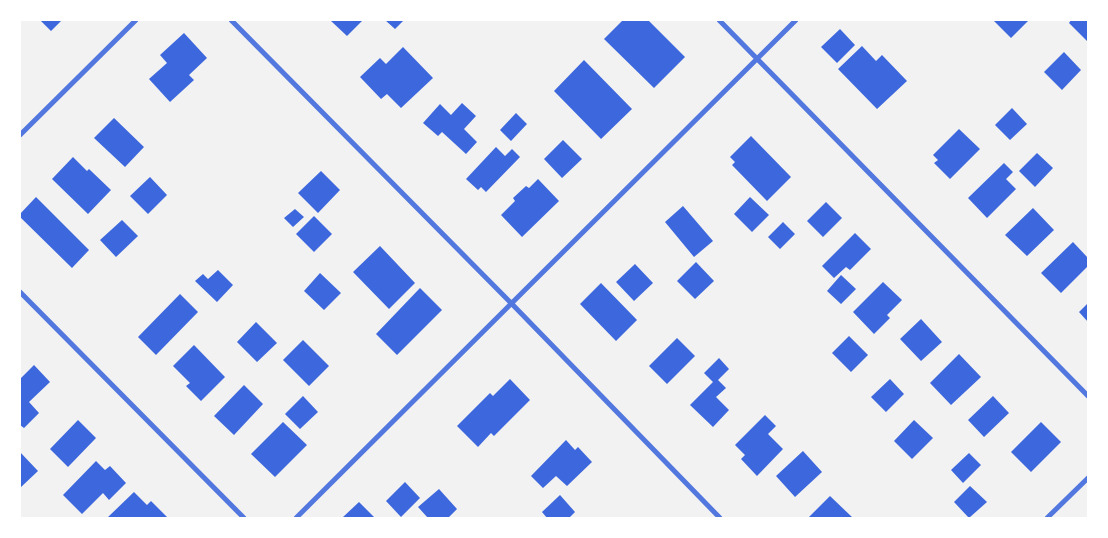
<!DOCTYPE html>
<html>
<head>
<meta charset="utf-8">
<style>
	body { margin:0 }
	#map { position:relative; width:1108px; height:538px; overflow:hidden; background:#f2f2f2; font-family:Bitter,serif }
	canvas { display:block }
	.frame { position:absolute; inset:0; border:21px solid #fff; pointer-events:none }
</style>
</head>
<body>
<div id="map">
<canvas width="1108" height="538"></canvas>
<div class="frame"></div>
</div>
<script>
const g = document.querySelector('canvas').getContext('2d');
g.lineJoin = 'round';
function fillPath(path, color) {
  g.fillStyle = color;
  g.fill(path, 'evenodd');
}
function trace(path, color, width, dash) {
  g.strokeStyle = color;
  g.lineWidth = width;
  g.lineCap = dash ? 'butt' : 'round';
  g.setLineDash(dash || []);
  g.stroke(path);
}
const building = new Path2D(`
	M40,20H62L51,31Z
	M330,20H363L347,36Z
	M385,20H404L395,29Z
	M623,20H648L685,57L654,88L604,39Z
	M993,20H1029L1011,38Z
	M1071,20H1088V42L1069,23Z
	M840,29L855,45L837,63L821,47Z
	M184,33L207,58L189,75L194,80L170,102L149,79L167,63L160,55Z
	M862,46L876,61L882,55L907,81L877,109L838,69Z
	M403,47L433,78L401,108L387,94L381,99L360,77L380,58L386,64Z
	M1064,52L1081,70L1062,90L1044,72Z
	M584,60L632,109L601,139L554,91Z
	M462,103L476,116L464,129L477,142L466,154L442,132L438,136L423,123L440,104L451,115Z
	M1012,108L1027,124L1010,140L995,125Z
	M516,113L527,124L511,141L500,130Z
	M114,118L144,147L125,167L94,138Z
	M959,129L980,149L950,179L934,163L938,160L933,155Z
	M751,136L791,177L767,201L732,165L735,162L730,157Z
	M563,140L582,159L562,178L544,159Z
	M496,147L505,156L512,149L520,157L486,192L481,187L478,190L466,179Z
	M1037,153L1053,168L1035,187L1019,171Z
	M73,157L87,171L89,169L111,190L88,214L52,179Z
	M1004,163L1013,172L1006,179L1016,189L987,218L968,198Z
	M321,171L340,190L318,213L298,193Z
	M150,177L167,195L148,214L130,196Z
	M538,179L559,201L522,237L501,215L515,201L513,198L526,186L529,188Z
	M36,197L89,250L72,268L20,217V214Z
	M750,197L769,215L752,232L734,214Z
	M826,202L842,218L823,237L807,221Z
	M683,206L713,241L694,257L665,222Z
	M1033,208L1054,230L1027,256L1005,235Z
	M295,209L304,217L293,227L284,218Z
	M314,216L332,234L314,252L296,234Z
	M122,220L138,236L116,257L100,240Z
	M783,222L795,234L780,249L768,237Z
	M855,233L871,249L850,270L846,267L834,278L822,266Z
	M1073,242L1088,258V266L1061,293L1041,273Z
	M380,246L415,283L389,309L353,272Z
	M696,262L714,281L695,299L677,281Z
	M635,264L653,283L634,301L616,282Z
	M218,270L233,285L217,302L195,281L203,274L208,279Z
	M320,273L341,293L324,310L304,291Z
	M841,275L856,289L841,304L827,291Z
	M883,282L902,300L887,315L890,318L874,334L853,312Z
	M601,283L637,320L616,341L580,304Z
	M420,288L442,310L397,355L376,334Z
	M180,294L198,312L156,355L138,337Z
	M1088,303V322L1079,312Z
	M921,319L942,342L921,361L900,339Z
	M256,322L277,343L257,362L237,342Z
	M849,336L868,355L851,372L832,353Z
	M677,338L695,356L667,384L649,366Z
	M303,340L329,366L309,386L283,360Z
	M194,345L225,377L201,401L186,386L190,383L173,366Z
	M959,354L981,377L951,405L930,383Z
	M719,358L729,369L718,380L726,388L716,397L729,410L713,427L690,405L713,382L704,373Z
	M34,365L50,382L29,402L39,413L24,428L20,425V379Z
	M510,379L530,400L494,436L491,433L478,447L457,426L490,393L493,396Z
	M890,379L904,394L886,412L871,397Z
	M244,385L263,404L234,435L214,416Z
	M303,396L318,412L300,429L285,414Z
	M993,396L1009,413L984,437L968,420Z
	M765,415L776,426L768,434L783,449L757,476L741,459L745,455L735,445Z
	M78,420L96,438L68,467L50,449Z
	M914,420L933,438L912,459L894,441Z
	M283,422L307,445L275,477L251,454Z
	M1041,422L1061,442L1031,472L1011,452Z
	M566,440L575,450L578,447L592,462L567,486L556,476L543,488L531,476Z
	M803,451L822,472L795,497L776,476Z
	M20,452L38,471L20,488Z
	M969,453L981,465L963,483L951,470Z
	M96,461L105,470L110,466L126,483L109,500L103,493L82,514L63,495Z
	M405,482L420,498L401,517L386,501Z
	M970,486L987,502L969,518L954,502Z
	M439,489L457,509L448,518H428L418,507Z
	M134,492L147,505L151,501L167,517L166,518H107Z
	M560,495L575,512L569,518H547L542,512Z
	M830,496L853,518H808Z
	M359,502L375,518H342Z`);
const minor = new Path2D(`
	M231,20L511,303L720,518
	M719,20L1088,396
	M20,135L136,20
	M20,292L244,518
	M296,518L796,20
	M1047,518L1088,478`);
fillPath(building, '#3d67dc');
trace(minor, '#5277de', 5);
</script>
</body>
</html>
